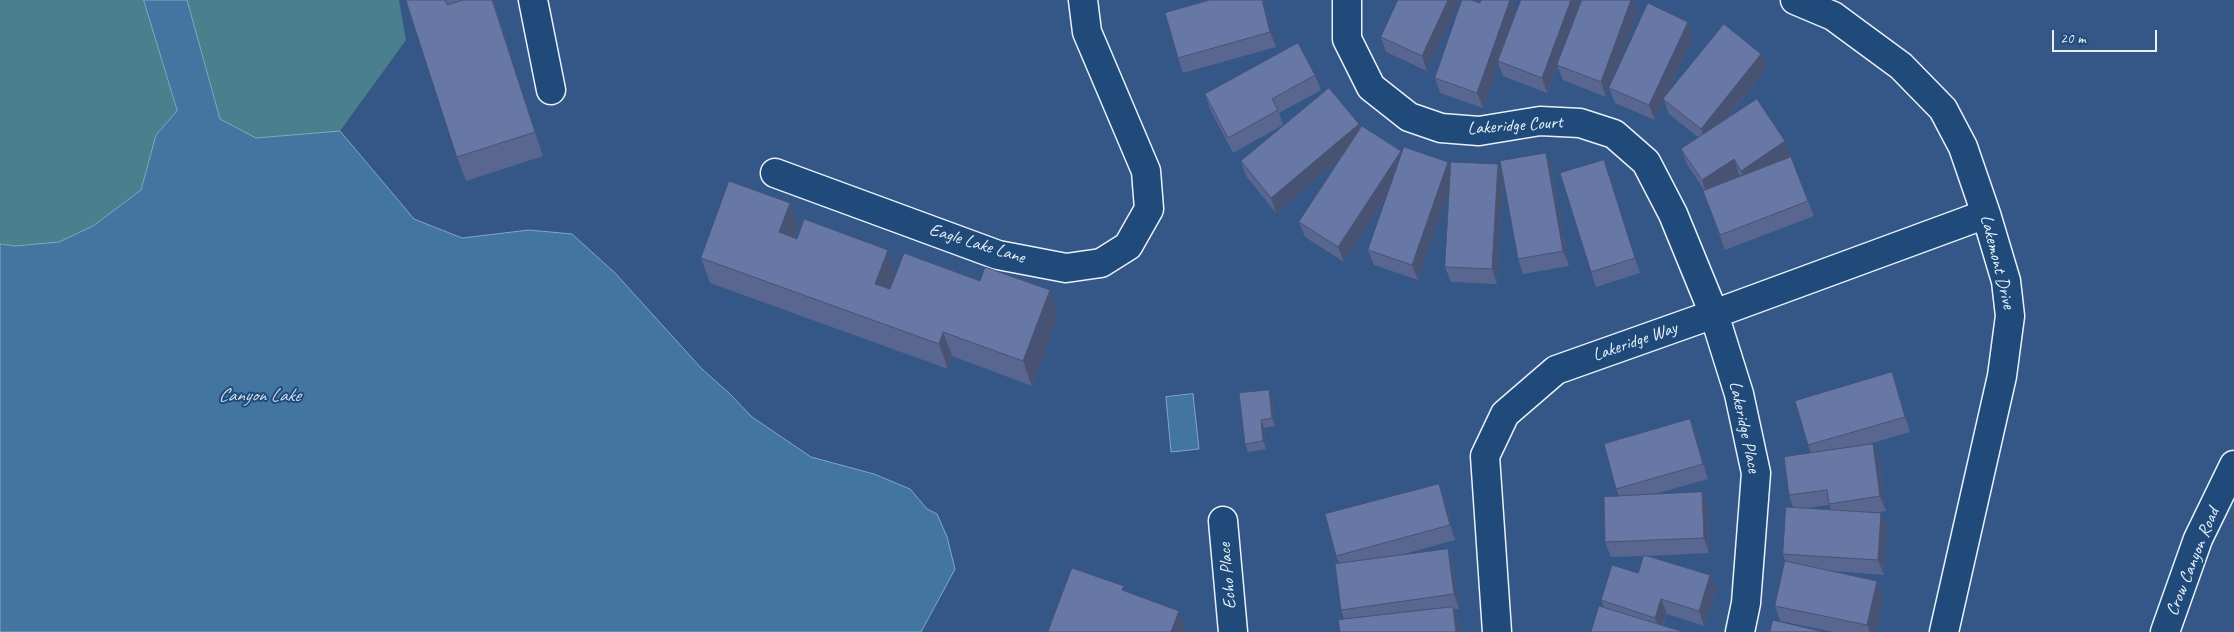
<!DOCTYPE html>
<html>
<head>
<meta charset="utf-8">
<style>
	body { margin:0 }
	#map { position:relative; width:2234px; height:632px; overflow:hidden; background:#345787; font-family:Caveat,sans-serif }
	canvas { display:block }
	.scale { position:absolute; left:2052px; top:30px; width:105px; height:22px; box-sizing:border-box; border:2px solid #e8f1f8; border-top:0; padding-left:6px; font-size:15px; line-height:18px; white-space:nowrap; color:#e8f1f8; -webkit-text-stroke:4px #1f4a7a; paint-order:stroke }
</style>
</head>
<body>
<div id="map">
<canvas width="2234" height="632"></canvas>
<div class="scale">20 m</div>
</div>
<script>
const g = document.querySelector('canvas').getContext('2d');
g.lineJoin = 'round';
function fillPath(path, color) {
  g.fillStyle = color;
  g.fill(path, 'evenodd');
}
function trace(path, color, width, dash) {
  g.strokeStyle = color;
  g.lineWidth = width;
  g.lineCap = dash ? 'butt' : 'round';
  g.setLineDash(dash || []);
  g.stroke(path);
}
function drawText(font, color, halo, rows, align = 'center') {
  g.font = font + ' Caveat,sans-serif';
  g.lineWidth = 4;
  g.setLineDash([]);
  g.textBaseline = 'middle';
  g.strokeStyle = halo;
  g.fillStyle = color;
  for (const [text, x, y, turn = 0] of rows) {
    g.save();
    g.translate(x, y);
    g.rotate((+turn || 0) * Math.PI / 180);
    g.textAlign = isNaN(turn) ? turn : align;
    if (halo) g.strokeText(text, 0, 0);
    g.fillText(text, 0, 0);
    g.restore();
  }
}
const green = new Path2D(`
	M0,0H144L177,111L156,135L141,190L93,226L59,242L15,246L0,244Z
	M187,0H399L406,40L340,131L256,138L220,119Z`);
const water = new Path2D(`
	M144,0H187L220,119L256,138L340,131L414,219L462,238L529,230L572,234L615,273L702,369L729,393L752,417L811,457L874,474L910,489L927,509L937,514L947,537L955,569L921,632H0V244L15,246L59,242L93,226L141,190L156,135L177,111Z
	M1193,394L1199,449L1171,452L1166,397Z`);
const minor = new Path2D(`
	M533,0L551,90
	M1347,0V39L1371,87L1409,117L1441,128L1479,131L1540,121L1580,123L1614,134L1646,162L1673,214L1714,314L1739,394L1756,473L1746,603L1740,632
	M1795,0L1833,16L1901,66L1943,109L1963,147L1986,214L2006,281L2010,316L2002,376L1944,632
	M775,173L998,255L1066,268L1101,263L1128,246L1149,209L1146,171L1087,32L1083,0
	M1223,521L1233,632
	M1497,632L1485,456L1505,414L1556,370L1714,314L1986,214`);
const major = new Path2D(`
	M2165,632L2198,539L2234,465`);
const wall = new Path2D(`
	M406,0H493L543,156L466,181L457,157Z
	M1263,0L1276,47L1183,73L1178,58Z
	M1398,0H1460L1427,71L1386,52L1381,37Z
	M1512,0L1516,12L1581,1L1638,11L1612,81L1693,37L1666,96L1761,54L1766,69L1725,121L1791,156L1788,158L1791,157L1814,216L1725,250L1703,191L1704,190L1687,164L1681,149L1699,138L1669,114L1664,100L1655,120L1615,103L1609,88L1606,97L1563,80L1557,65L1561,57L1547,93L1503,76L1498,63L1483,108L1440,93L1435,78L1480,3ZM1739,174L1741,176L1728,181Z
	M1315,75L1321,90L1279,113L1283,125L1233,153L1210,109L1205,94Z
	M1359,124L1361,128L1401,151L1402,155L1448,162L1451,168L1498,164L1503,179L1497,284L1451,282L1445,267L1449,190L1418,280L1374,265L1368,250L1388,194L1344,262L1305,237L1299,222L1341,158L1276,213L1246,176L1241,161Z
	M1551,168L1569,266L1523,274L1518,259Z
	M1609,175L1640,273L1596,287L1591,272Z
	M790,203L798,227L794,238L896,273L1058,314L1032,386L952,356L948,369L710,283L701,258Z
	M1892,372L1897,387L1910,432L1862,446L1879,459L1886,511L1875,513H1881L1887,528L1884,575L1833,571L1883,596L1875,632H1834L1780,621L1775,606L1785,561L1783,554L1793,507L1789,495L1811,453L1808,445ZM1830,505L1831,510L1807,508Z
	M1272,398L1275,426L1264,428L1266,449L1248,452L1245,444Z
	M1690,419L1696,434L1708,479L1655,494L1702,492L1708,507L1709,553L1646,556L1710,575L1716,590L1704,626L1667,614L1663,626L1604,608L1601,600L1638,573L1644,556L1611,557L1605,542L1619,496L1616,489Z
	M1439,484L1445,499L1455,540L1397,556L1448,549L1453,564L1459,609H1454L1459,622L1460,632H1340L1344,619L1341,610L1339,564L1336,556Z`);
const shadedWall = new Path2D(`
	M493,0L498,15L543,156L535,132Z
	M1262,0H1263L1276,47L1270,32Z
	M1448,0H1460L1427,71L1422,56Z
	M1510,0H1512L1516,12L1483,108L1477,93Z
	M1571,0H1581V2L1547,93L1542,78Z
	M1631,0H1634L1638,11L1606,97L1601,82Z
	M1688,22L1693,37L1655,120L1649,105Z
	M1761,54L1766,69L1706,144L1701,129Z
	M1359,124L1364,139L1276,213L1271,198Z
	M1785,141L1791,156L1747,186L1741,171Z
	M1401,151L1406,166L1344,262L1338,247Z
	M1546,153L1551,168L1569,266L1563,251Z
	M1734,159L1739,174L1707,195L1702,180Z
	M1604,160L1609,175L1640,273L1635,258Z
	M1448,162L1454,177L1418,280L1412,265Z
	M1498,164L1503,179L1497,284L1492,269Z
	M790,203L798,227L787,256L779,232Z
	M888,250L896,274L884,308L875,284Z
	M1050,290L1058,314L1032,386L1023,361Z
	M943,332L952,356L948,369L939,344Z
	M1892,372L1897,387L1910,432L1905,417Z
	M1269,390L1272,398L1275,426L1272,418Z
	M1690,419L1696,434L1708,479L1703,464Z
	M1261,420L1264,428L1266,449L1263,441Z
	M1873,444L1879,459L1886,511L1880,496Z
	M1439,484L1445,499L1455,540L1450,525Z
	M1702,492L1708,507L1709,553L1704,538Z
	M1881,513L1887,528L1884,575L1878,560Z
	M1448,549L1453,564L1459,609L1454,594Z
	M1710,575L1716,590L1704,626L1699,611Z
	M1877,581L1883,596L1875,632H1870L1867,625Z
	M1661,599L1667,614L1660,632L1655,618Z
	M1453,607L1459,622L1460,632H1456Z
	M1179,611L1187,631L1186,632H1171Z`);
const building = new Path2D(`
	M406,0H445L447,5L463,0H492L535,132L457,157Z
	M1210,0H1262L1270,32L1178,58L1165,13Z
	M1398,0H1448L1422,56L1381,37Z
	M1462,0H1471L1480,3L1481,0H1510L1477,93L1435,78Z
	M1521,0H1571L1542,78L1498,61Z
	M1582,0H1631L1601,82L1557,65Z
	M1648,3L1688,22L1649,105L1609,88Z
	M1724,24L1761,54L1701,129L1663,99Z
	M1298,43L1315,75L1272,99L1278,110L1228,138L1205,94Z
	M1329,88L1359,124L1271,198L1241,161Z
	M1757,99L1785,141L1741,171L1734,159L1702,180L1681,149Z
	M1362,126L1401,151L1338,247L1299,222Z
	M1404,147L1448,162L1412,265L1368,250Z
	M1546,153L1563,251L1518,259L1500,161Z
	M1791,157L1808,201L1720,235L1703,191Z
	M1604,160L1635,258L1591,272L1560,173Z
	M1451,162L1498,164L1492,269L1445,267Z
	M729,181L790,203L779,232L797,239L804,219L888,250L875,284L890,289L904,253L980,281L985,267L1050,290L1023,361L943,332L939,344L701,258Z
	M1892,372L1905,417L1808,445L1795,401Z
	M1269,390L1272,418L1261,420L1263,441L1245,444L1239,393Z
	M1690,419L1703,464L1616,489L1604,444Z
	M1873,444L1880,496L1829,504L1827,490L1789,495L1784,457Z
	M1439,484L1450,525L1336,556L1325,514Z
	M1702,492L1704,538L1605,542L1604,497Z
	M1786,507L1881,513L1878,560L1783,554Z
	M1448,549L1454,594L1341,610L1335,564Z
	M1644,555L1710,575L1699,611L1661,599L1655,618L1601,600L1612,565L1638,573Z
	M1785,561L1877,581L1867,625L1775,606Z
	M1072,568L1124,586L1122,590L1179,611L1171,632H1048Z
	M1599,606L1684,632H1591Z
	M1453,607L1456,632H1340L1338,620Z
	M1773,620L1824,632H1770Z`);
const streetNames = [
	["Lakeridge Court",1515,126,-4],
	["Eagle Lake Lane",977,244,17],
	["Lakemont Drive",1997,262,76],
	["Lakeridge Way",1635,342,-19],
	["Lakeridge Place",1744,427,78],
	["Crow Canyon Road",2193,562,-68],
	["Echo Place",1228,576,-95]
];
const waterNames = [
	["Canyon Lake",259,396]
];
fillPath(green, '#4a7f8d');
fillPath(water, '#42759f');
trace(water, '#84a7c3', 1);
trace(minor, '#e8f1f8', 31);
trace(major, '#e8f1f8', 31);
trace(minor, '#1f4a7a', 28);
trace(major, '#1f4a7a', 28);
fillPath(wall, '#59668f');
fillPath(shadedWall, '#485374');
fillPath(building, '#6777a6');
trace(building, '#485374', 1);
drawText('18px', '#e8f1f8', '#1f4a7a', streetNames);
drawText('italic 19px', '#cfdeeb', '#1f4a7a', waterNames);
</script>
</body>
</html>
